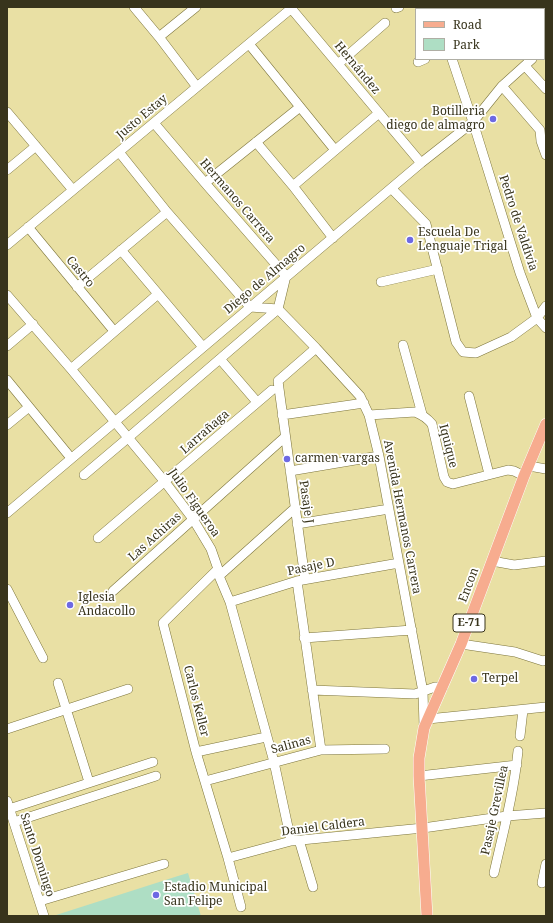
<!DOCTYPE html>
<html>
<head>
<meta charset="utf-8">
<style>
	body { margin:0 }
	#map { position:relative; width:553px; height:923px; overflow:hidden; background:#e9e0a4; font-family:"Noto Serif",serif }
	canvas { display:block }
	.frame { position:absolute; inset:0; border:8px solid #38341c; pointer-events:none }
	.legend { position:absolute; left:415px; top:8px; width:130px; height:52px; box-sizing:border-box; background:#fff; border:1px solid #afaea4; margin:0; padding:5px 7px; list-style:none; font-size:12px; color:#38341c }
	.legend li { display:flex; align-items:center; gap:8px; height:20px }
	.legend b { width:20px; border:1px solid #afaea4 }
</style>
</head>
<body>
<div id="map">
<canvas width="553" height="923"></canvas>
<div class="frame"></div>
<ul class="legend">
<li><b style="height:5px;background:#f7ac8f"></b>Road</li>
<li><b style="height:11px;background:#aedec4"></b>Park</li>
</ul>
</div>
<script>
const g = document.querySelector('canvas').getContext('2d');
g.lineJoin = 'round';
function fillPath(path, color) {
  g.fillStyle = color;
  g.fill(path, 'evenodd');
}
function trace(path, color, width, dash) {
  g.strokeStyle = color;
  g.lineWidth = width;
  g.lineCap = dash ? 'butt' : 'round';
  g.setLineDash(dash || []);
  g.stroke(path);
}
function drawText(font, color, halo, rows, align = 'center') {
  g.font = font + ' "Noto Serif",serif';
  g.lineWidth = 3.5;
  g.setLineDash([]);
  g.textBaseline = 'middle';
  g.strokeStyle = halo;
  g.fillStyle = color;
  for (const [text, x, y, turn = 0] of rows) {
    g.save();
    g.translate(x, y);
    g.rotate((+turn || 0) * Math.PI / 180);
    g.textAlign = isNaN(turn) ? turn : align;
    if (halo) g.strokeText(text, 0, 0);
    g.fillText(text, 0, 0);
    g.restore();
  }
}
const green = new Path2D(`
	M188,873L201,916H53L178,876Z`);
const minor = new Path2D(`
	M134,7L159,37L197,87
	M290,7L421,163
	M434,7V9
	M454,7L455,9
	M501,7L502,9
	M396,8L399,7
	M159,37L196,7
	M249,44L335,150
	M544,48L546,46
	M452,59L473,122L520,273L537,318L546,328
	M418,62L425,59
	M338,64L385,23
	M525,66L546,89
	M502,86L540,130L541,141L546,155
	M7,112L73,190
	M154,123L205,183L286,276L278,309
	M256,142L293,186L333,238
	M119,152L167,212L250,307L278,309
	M7,170L36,146
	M205,183L300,107
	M293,186L379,113
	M392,189L426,224L456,342L463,352L476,353L511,337L537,318L546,306
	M28,227L114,331
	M7,245L293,7
	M121,250L203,347
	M381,282L438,269
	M77,287L167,212
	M7,295L71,369L165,482L193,519L211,549L218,569L219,576L230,602L274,762L291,841
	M278,309L316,348L360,396L369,415L379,456L423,692L424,726
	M403,345L422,414
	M7,346L33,324
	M220,359L257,402
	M71,369L158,294
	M7,380L71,458
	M469,396L489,474
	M282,415L364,403
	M369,415L415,412C423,415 427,418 432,424L444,477L447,482L453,484L508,470L514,471L524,476
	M7,425L29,407
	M529,466L546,469
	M290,471L379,456
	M84,475L129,437L278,309
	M7,513L421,163L473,122L502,86L532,59
	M297,524L389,509
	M98,538L272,390
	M492,561L514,565L546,561
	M218,569L163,623L196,752L228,858L241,907
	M219,576L295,508
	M305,579L278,381L316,348
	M297,581L321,750
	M7,589L43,658
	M113,591L285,437
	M230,602L297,581L399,563
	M304,638L412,630
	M461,644L515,652L543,661L546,660
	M58,683L89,782
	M312,690L415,694L435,687H443
	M428,719L546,707
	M7,729L128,689
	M520,736L523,710
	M196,752L266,737
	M419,776L517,765
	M205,781L321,750L385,749
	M7,801L44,916
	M9,809L153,762
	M14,822L156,776
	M299,840L313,887
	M228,858L291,841L423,828L507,816L546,813
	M494,873C503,833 514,792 518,751
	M542,883L546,864
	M40,901L164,864`);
const major = new Path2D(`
	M427,916L419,776V758L424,728L461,644L524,476L546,424`);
const markers = [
	[493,119,4,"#6d69e3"],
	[410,240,4,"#6d69e3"],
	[287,459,4,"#6d69e3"],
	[70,605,4,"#6d69e3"],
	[474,679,4,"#6d69e3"],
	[156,895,4,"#6d69e3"]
];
const shields = [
	[469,623,32]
];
const shieldNames = [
	["E-71",469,623]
];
const streetNames = [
	["Hernández",357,68,50],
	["Justo Estay",142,117,-40],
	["Hermanos Carrera",237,201,49],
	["Pedro de Valdivia",518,223,72],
	["Castro",80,272,50],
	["Diego de Almagro",265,279,-40],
	["Larrañaga",205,432,-41],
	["Iquique",448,446,76],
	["Pasaje J",306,502,82],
	["Julio Figueroa",194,503,55],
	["Avenida Hermanos Carrera",402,517,79],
	["Las Achiras",155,537,-42],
	["Pasaje D",311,567,-12],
	["Encon",469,585,-69],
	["Carlos Keller",196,701,76],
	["Salinas",291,745,-15],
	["Pasaje Grevillea",495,810,-78],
	["Daniel Caldera",323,827,-7],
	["Santo Domingo",37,855,72]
];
const poiNames = [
	["Botilleria",485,112,"right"],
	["diego de almagro",485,126,"right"],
	["Escuela De",418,233],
	["Lenguaje Trigal",418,247],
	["carmen vargas",295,459],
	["Iglesia",78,598],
	["Andacollo",78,612],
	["Terpel",482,679],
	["Estadio Municipal",164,888],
	["San Felipe",164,902]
];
fillPath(green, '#aedec4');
trace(minor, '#7d753c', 10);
trace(major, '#fff', 12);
trace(minor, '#fff', 9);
trace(major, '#f7ac8f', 11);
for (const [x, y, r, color] of markers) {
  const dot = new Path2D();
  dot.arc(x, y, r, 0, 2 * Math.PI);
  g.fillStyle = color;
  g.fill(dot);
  trace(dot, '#fff', 1.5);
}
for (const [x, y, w] of shields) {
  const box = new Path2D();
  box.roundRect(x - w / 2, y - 9, w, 18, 3);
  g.fillStyle = '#fff';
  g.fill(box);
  trace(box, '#38341c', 1);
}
drawText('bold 11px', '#38341c', null, shieldNames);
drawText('12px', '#38341c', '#fff', streetNames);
drawText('12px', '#38341c', '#fff', poiNames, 'left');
</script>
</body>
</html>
